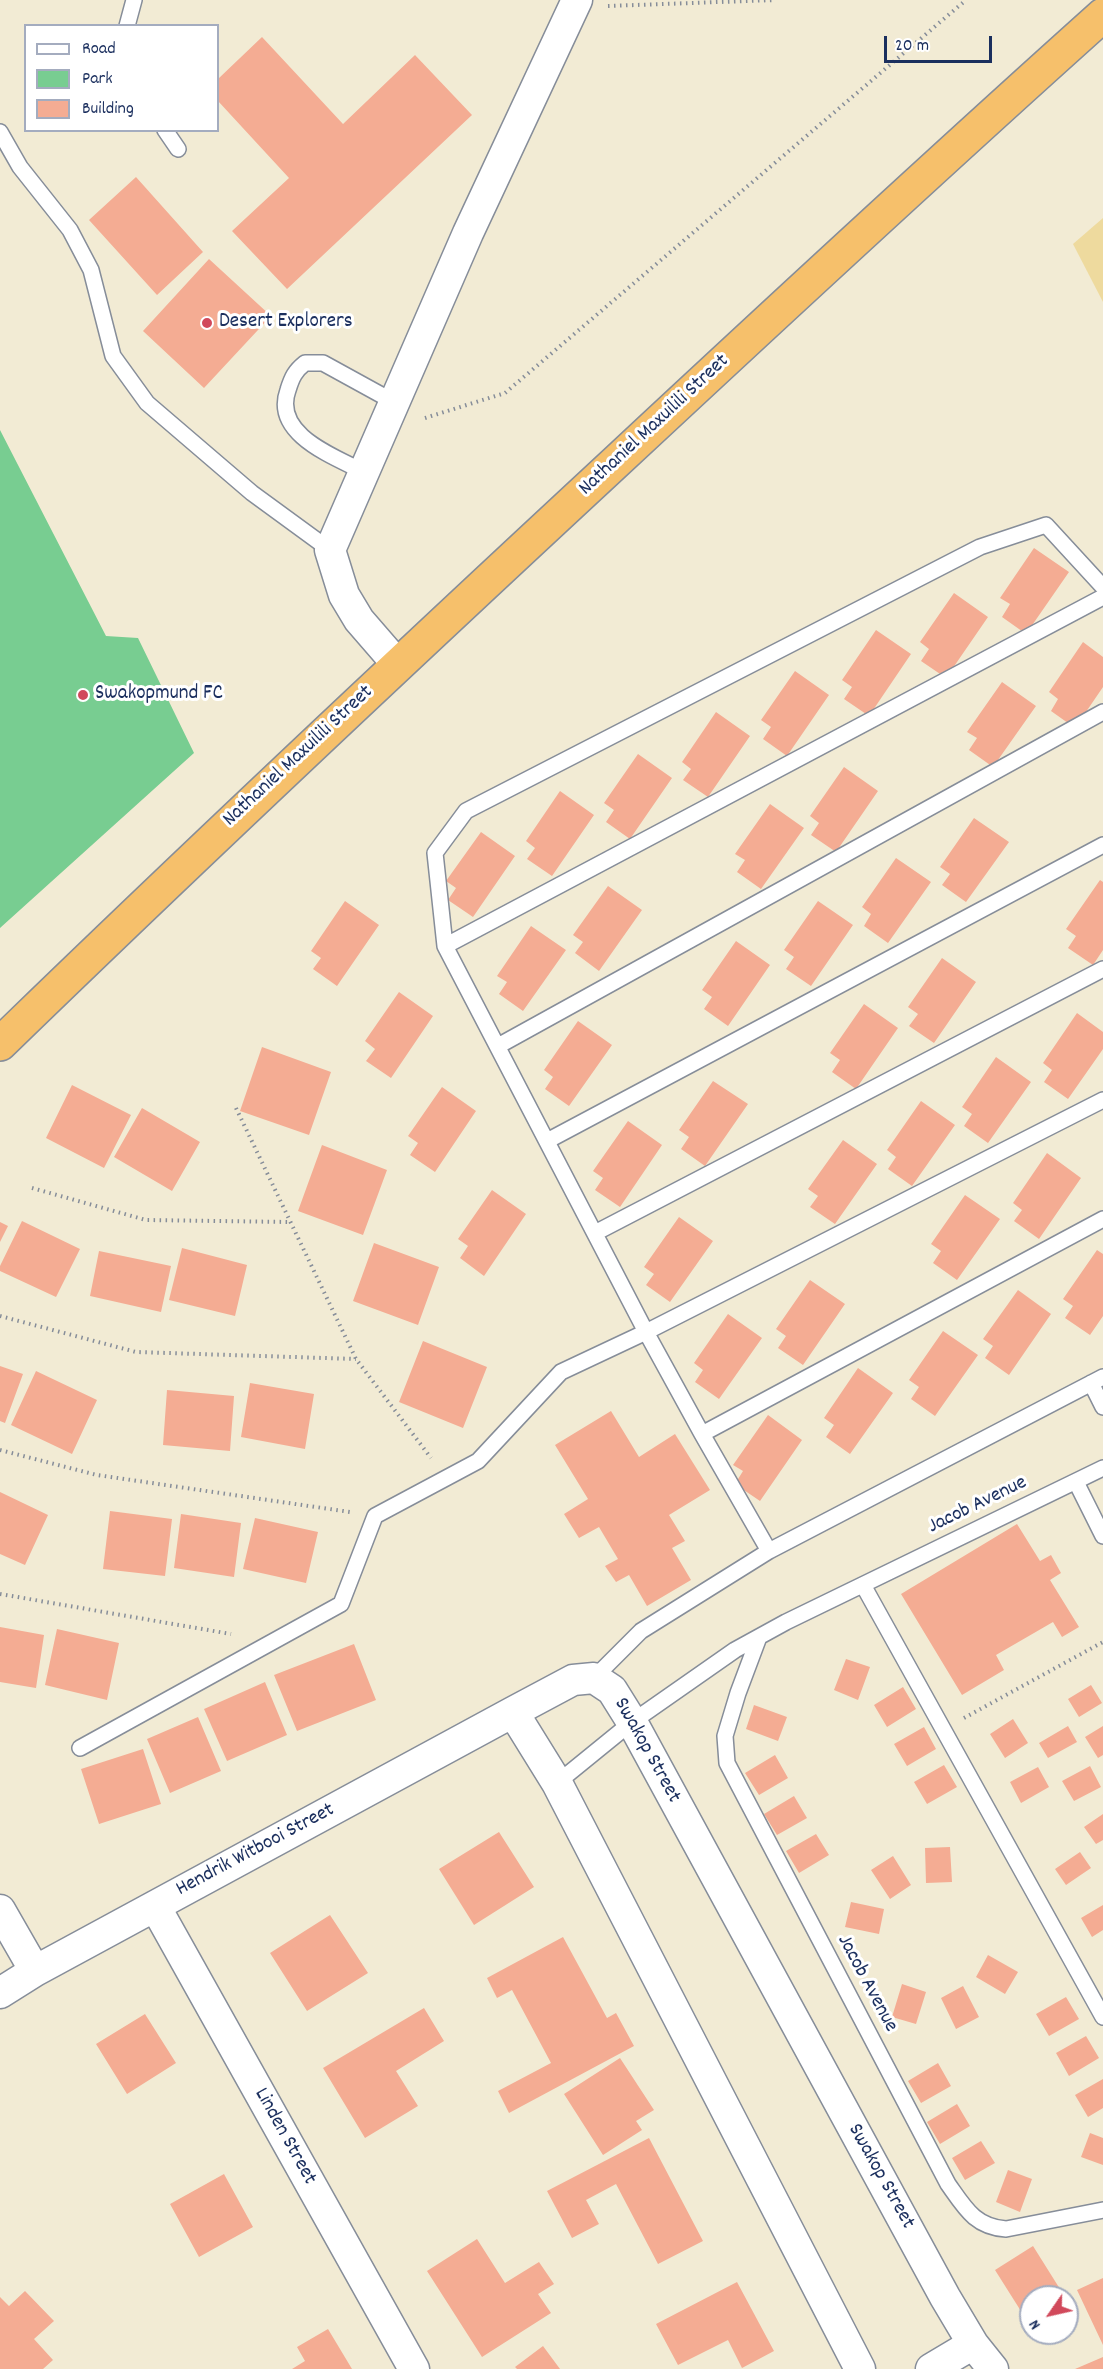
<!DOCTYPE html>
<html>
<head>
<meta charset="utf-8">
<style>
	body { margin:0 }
	#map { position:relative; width:1103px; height:2369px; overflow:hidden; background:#f2ebd4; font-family:Dekko,sans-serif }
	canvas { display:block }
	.legend { position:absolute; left:24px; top:24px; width:195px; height:108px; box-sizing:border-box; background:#fff; border:2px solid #a4acbf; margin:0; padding:8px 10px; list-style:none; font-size:18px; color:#1b2f5e }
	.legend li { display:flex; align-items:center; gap:12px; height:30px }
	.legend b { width:30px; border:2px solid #a4acbf }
	.north { position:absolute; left:1019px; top:2285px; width:60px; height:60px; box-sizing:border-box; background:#fff; border:2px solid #a4acbf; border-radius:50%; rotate:236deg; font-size:16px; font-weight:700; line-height:24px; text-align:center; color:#1b2f5e }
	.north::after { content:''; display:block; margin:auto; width:21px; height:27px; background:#d1495b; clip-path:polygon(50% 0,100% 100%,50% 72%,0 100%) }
	.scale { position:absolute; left:884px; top:36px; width:108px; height:27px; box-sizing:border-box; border:3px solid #1b2f5e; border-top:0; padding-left:8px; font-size:18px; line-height:21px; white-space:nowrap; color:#1b2f5e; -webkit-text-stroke:4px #fff; paint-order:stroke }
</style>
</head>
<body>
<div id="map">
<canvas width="1103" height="2369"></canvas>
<ul class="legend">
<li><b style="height:8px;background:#fff"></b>Road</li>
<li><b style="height:16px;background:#78cd91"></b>Park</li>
<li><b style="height:16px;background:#f4ac93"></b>Building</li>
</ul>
<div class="north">N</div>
<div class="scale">20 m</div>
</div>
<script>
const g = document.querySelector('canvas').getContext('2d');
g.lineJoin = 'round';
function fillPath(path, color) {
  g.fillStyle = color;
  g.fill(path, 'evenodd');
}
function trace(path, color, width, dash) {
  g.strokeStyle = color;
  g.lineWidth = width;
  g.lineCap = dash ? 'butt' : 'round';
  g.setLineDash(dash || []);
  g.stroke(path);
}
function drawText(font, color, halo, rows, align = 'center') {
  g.font = font + ' Dekko,sans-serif';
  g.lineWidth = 6;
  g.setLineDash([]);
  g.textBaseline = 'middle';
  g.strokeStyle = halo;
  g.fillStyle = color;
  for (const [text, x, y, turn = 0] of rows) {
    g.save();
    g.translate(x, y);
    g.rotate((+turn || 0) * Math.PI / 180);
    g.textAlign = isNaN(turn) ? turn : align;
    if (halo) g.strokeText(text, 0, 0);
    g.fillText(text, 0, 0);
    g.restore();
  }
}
const green = new Path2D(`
	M0,430L106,636L138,638L194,753L0,928Z`);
const sand = new Path2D(`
	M1103,218V302L1073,244Z`);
const building = new Path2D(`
	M262,37L343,124L415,55L472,115L287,289L232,231L289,178L218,101V79Z
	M136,177L203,252L157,295L89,220Z
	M209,259L271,316L204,388L143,331Z
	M1034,548L1069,572L1026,634L1002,617L1010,604L1000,598Z
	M954,593L988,617L946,678L921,661L929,649L920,642Z
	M876,630L911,654L869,716L844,699L852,687L842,680Z
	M1083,642L1103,657V687L1075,728L1051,711L1058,699L1049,692Z
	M795,671L829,695L787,756L763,739L771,727L761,720Z
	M1002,682L1036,706L993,767L969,750L977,738L967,732Z
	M716,712L750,736L708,797L683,780L691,769L682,762Z
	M638,754L672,778L630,839L606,822L614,810L604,803Z
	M844,767L878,791L836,852L811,835L819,823L810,816Z
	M560,791L594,815L552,876L527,859L535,848L526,841Z
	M770,804L804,828L761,889L737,872L745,860L735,854Z
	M974,818L1009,842L966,902L942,885L950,874L940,867Z
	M481,832L515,856L473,917L448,900L456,888L446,881Z
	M896,858L931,882L888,943L864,926L871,914L862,907Z
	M1100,880L1103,882V950L1093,965L1068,948L1076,936L1066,929Z
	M608,886L642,910L599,971L575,953L583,942L573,935Z
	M345,901L379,925L337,986L313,969L321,958L311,951Z
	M818,901L853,925L811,986L786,969L794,957L784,950Z
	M531,926L566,950L523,1011L499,994L507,982L497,976Z
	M736,941L770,965L728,1026L704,1009L712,997L702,990Z
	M942,958L976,982L934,1043L909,1026L918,1014L908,1007Z
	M399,992L433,1016L391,1078L366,1061L375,1049L365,1041Z
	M864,1004L898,1028L856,1089L832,1072L840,1060L830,1053Z
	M1077,1013L1103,1032V1049L1068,1099L1044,1082L1052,1070L1043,1063Z
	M578,1021L612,1045L569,1106L545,1089L553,1077L544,1070Z
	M262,1047L331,1072L309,1135L240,1111Z
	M996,1057L1031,1082L988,1143L964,1126L972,1114L962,1107Z
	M713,1081L748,1104L705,1166L681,1149L689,1137L679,1130Z
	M72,1085L131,1115L104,1168L46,1138Z
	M442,1087L476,1111L435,1172L410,1155L418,1143L408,1136Z
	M921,1101L955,1125L912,1186L888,1169L896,1157L887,1150Z
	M142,1108L200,1142L172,1191L114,1157Z
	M628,1121L662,1145L620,1207L595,1190L603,1178L593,1171Z
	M843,1140L877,1164L835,1224L810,1207L818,1196L808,1189Z
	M322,1145L387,1170L363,1235L298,1211Z
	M1047,1153L1081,1178L1039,1239L1014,1221L1022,1210L1013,1203Z
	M492,1190L526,1214L484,1276L460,1258L468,1246L458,1239Z
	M965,1195L1000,1219L957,1280L933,1263L941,1251L931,1244Z
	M679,1217L713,1241L670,1302L646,1285L654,1274L644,1267Z
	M22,1221L80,1249L56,1297L0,1271V1266Z
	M0,1222L8,1226L0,1242Z
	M374,1243L439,1267L418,1325L353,1301Z
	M182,1248L247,1265L235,1316L169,1300Z
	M1097,1250L1103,1254V1316L1090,1335L1065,1318L1073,1306L1063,1299Z
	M99,1251L171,1266L161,1312L90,1296Z
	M810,1280L845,1304L803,1365L778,1348L786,1336L776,1329Z
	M1018,1290L1051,1314L1009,1375L985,1358L993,1346L983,1339Z
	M728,1314L762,1338L719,1399L695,1382L703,1370L694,1363Z
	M943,1331L978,1355L935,1416L911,1399L919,1387L909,1380Z
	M423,1341L487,1367L463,1428L399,1402Z
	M0,1366L23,1374L5,1423L0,1421Z
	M858,1368L893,1393L850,1454L826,1437L834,1425L824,1418Z
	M36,1371L97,1400L72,1454L11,1425Z
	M250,1383L314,1394L305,1449L241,1437Z
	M167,1390L234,1396L230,1451L163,1445Z
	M611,1411L639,1457L675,1434L710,1490L669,1515L685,1541L672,1548L691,1580L647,1606L629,1575L616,1582L605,1566L618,1559L599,1527L579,1538L564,1514L588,1499L555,1445Z
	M768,1415L802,1440L760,1501L735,1484L743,1471L733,1465Z
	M0,1492L48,1515L25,1565L0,1554Z
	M110,1511L172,1519L165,1576L103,1569Z
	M181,1514L241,1523L234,1577L174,1568Z
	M255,1518L318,1532L306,1583L243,1569Z
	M1017,1524L1040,1561L1051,1555L1061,1573L1050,1580L1079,1627L1062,1637L1053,1622L996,1655L1004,1670L962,1695L901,1594Z
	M0,1627L44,1635L36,1688L0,1682Z
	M57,1629L119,1643L107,1700L45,1685Z
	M354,1644L376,1700L297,1731L274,1675Z
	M846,1659L870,1667L858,1700L834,1690Z
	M265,1682L287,1735L227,1761L204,1709Z
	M1091,1685L1102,1703L1079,1717L1068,1699Z
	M903,1687L916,1709L887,1727L874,1705Z
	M754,1705L787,1717L778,1741L746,1729Z
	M198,1717L221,1771L170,1793L147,1739Z
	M1013,1719L1028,1743L1005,1758L990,1734Z
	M1068,1726L1077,1742L1048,1758L1039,1743Z
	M1103,1726V1755L1098,1758L1085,1737Z
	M924,1727L936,1749L907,1766L894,1744Z
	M143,1749L161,1804L99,1824L81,1769Z
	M775,1755L788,1778L759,1795L745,1773Z
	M944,1765L957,1787L927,1804L914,1782Z
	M1090,1766L1101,1787L1074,1801L1062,1781Z
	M1038,1767L1049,1787L1021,1803L1010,1782Z
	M794,1796L807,1818L777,1835L764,1814Z
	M1103,1814V1840L1096,1844L1084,1827Z
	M499,1832L534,1887L474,1925L439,1869Z
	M816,1834L829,1855L799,1873L786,1851Z
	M950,1847L952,1882L926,1883L925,1848Z
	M1080,1852L1091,1868L1066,1885L1055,1869Z
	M893,1856L911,1885L890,1899L871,1870Z
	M851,1902L884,1909L879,1934L845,1927Z
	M1103,1905V1930L1092,1937L1081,1918Z
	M330,1915L368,1973L307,2011L270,1953Z
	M563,1937L607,2018L616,2013L634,2046L509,2113L498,2091L551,2063L512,1990L497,1998L487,1978Z
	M988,1955L1018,1972L1005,1994L976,1977Z
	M902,1984L926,1992L916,2024L892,2017Z
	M963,1986L979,2017L956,2029L941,1998Z
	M1066,1997L1079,2019L1049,2036L1036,2014Z
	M424,2008L444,2041L396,2071L418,2106L365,2138L323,2068Z
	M145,2014L176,2063L127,2094L96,2044Z
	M1086,2036L1099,2058L1069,2076L1056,2053Z
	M620,2058L654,2110L636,2121L642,2130L603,2155L564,2094Z
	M938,2063L951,2086L921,2103L908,2081Z
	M1103,2079V2108L1088,2117L1075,2095Z
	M957,2104L970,2126L940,2144L927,2122Z
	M1090,2133L1103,2138V2165L1081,2157Z
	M649,2138L703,2241L658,2264L616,2184L586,2200L599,2224L572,2238L547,2191Z
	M981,2141L995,2163L965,2180L952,2158Z
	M1008,2170L1032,2179L1020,2212L996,2202Z
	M224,2174L253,2227L199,2257L170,2204Z
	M477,2239L505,2283L539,2262L554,2284L538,2294L551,2313L482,2357L427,2271Z
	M1033,2246L1065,2297H1031V2327L995,2270Z
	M1103,2278V2345L1077,2290Z
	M737,2282L774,2351L742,2368L728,2340L678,2365L656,2324Z
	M25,2291L54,2321L34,2339L53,2360L43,2369H0V2297L9,2306Z
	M328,2329L352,2369H292L305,2361L297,2347Z
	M543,2346L560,2369H517L515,2367Z
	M1103,2357V2369H1075Z`);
const path = new Path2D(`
	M608,6L775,0
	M425,418L505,393L966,0
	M236,1108L356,1359L431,1458
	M32,1188L146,1220L290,1222
	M0,1316L136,1352L356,1359
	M0,1450L97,1475L350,1512
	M0,1594L231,1634
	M964,1718L1103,1642`);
const lane = new Path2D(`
	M127,26L134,0
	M165,130L178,149
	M0,132L20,167L70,230L91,270L113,356L147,403L252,493L330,550
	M364,472C333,456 272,434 288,390C292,377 295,371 305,363H323L394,402
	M445,946L1103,597
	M498,1046L1103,712
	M547,1141L1103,845
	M595,1233L1103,969
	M1091,1383L1103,1407
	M702,1434L1103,1219
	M1076,1482L1103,1536
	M769,1551L702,1434L646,1332L445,946L435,853L466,811L980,547L1046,525L1103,587
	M863,1585L1103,2017
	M759,1637L738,1693L725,1736L727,1763L948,2184C965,2208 975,2227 1006,2229L1103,2210
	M594,1678L641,1631L769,1551L1103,1377
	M80,1748L341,1604L375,1516L478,1461L561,1372L646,1332L1103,1100
	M557,1783L632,1722L735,1650L786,1622L1103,1468`);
const street = new Path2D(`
	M398,665L359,620L344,595L330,550L468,233L577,0
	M513,1712L557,1783L860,2369
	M155,1906L414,2369
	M0,1910L35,1971
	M0,1993L35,1971L513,1712L573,1680L594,1678L612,1690L632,1722L945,2297L973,2344L993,2369
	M931,2369L973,2344`);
const highway = new Path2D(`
	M0,1044C203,847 410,653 617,461C778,311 939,162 1103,15`);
const markers = [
	[207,323,6,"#d1495b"],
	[83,695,6,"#d1495b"]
];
const poiNames = [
	["Desert Explorers",219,323],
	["Swakopmund FC",95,695]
];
const streetNames = [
	["Nathaniel Maxuilili Street",655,426,-43],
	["Nathaniel Maxuilili Street",299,757,-43],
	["Jacob Avenue",978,1506,-26],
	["Swakop Street",646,1751,61],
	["Hendrik Witbooi Street",256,1851,-28],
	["Jacob Avenue",866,1984,62],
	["Linden Street",284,2137,61],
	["Swakop Street",880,2177,61]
];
fillPath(green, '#78cd91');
fillPath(sand, '#eeda9e');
fillPath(building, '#f4ac93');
trace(lane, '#868d99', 18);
trace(street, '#868d99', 33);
trace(highway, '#868d99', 36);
trace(path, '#868d99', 4, [1.5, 4.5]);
trace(lane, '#fff', 15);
trace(street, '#fff', 30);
trace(highway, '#f6c06b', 33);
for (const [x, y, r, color] of markers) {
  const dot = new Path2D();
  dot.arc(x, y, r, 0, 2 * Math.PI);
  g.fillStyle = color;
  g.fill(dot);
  trace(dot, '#fff', 2);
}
drawText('21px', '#1b2f5e', '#fff', poiNames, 'left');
drawText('21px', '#1b2f5e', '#fff', streetNames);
</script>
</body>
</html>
